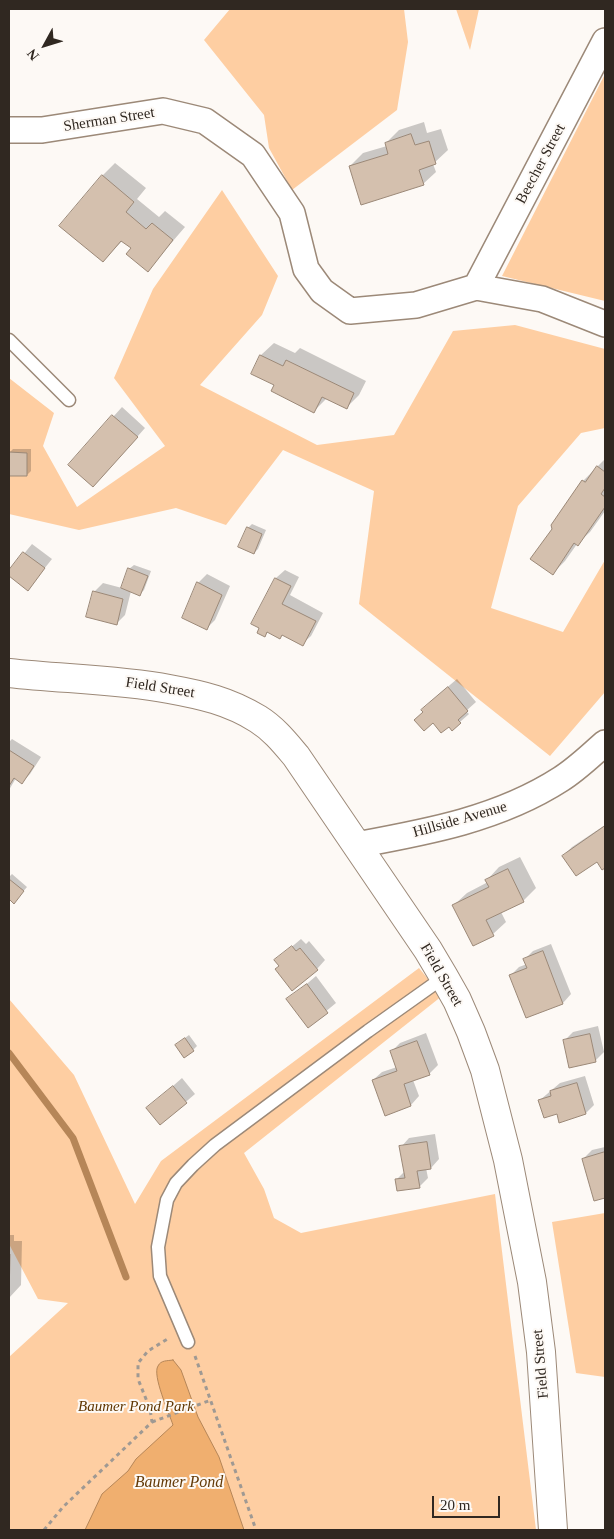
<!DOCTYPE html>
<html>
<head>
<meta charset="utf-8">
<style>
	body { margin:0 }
	#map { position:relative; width:614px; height:1539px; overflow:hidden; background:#fdf9f5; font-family:"Times New Roman",serif }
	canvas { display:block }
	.frame { position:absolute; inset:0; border:10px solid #302821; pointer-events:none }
	.north { position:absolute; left:20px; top:20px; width:50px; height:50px; -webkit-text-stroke:4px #fdf9f5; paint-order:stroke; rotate:231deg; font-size:14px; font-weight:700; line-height:20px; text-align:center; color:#302821 }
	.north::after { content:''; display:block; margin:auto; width:18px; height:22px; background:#302821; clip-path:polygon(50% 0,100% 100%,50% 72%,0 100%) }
	.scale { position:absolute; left:432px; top:1496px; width:68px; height:22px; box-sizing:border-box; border:2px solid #302821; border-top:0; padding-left:6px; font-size:15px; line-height:18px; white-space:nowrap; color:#302821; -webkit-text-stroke:4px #fdf9f5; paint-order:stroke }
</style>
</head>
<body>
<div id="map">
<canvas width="614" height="1539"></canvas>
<div class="frame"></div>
<div class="north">N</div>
<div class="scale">20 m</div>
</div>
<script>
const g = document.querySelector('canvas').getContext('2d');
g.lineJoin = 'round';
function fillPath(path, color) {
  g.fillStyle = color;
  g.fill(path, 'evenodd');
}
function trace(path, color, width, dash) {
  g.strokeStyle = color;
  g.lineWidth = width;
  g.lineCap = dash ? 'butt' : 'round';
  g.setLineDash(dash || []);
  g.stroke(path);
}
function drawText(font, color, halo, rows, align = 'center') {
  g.font = font + ' "Times New Roman",serif';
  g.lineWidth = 4;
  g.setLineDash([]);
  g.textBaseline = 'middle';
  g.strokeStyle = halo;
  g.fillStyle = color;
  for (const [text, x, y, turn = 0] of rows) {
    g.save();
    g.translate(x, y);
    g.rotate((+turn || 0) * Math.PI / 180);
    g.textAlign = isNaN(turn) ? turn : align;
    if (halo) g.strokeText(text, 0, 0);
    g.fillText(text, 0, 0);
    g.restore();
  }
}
const green = new Path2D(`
	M230,9H404L408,42L397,110L292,190L269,148L264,115L204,40Z
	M456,9H479L470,50Z
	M605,74V301L502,276Z
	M222,190L278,276L262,315L200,385L317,445L394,435L453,331L515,325L605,349V428L581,433L518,506L491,608L563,632L605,560V692L550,756L359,604L374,491L283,450L226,525L176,508L79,530L9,514V378L54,413L43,446L77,507L165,446L114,378L153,289Z
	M419,968L442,996L244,1153L264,1189L274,1218L301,1233L495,1194L536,1530H9V1357L68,1303L38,1299L9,1244V999L74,1075L135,1204L161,1161Z
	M605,1213V1377L576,1373L552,1222Z`);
const water = new Path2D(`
	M173,1360L181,1370L198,1417L219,1457L244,1530H85L102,1494L128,1471L136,1459L173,1425C169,1413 152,1375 158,1366C161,1360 167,1361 173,1360Z`);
const shadow = new Path2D(`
	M424,122L427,133L441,129L448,150L433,164L436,172L423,184L350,166L363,153L387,146L386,143L399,130Z
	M115,163L146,188L137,199L159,217L165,211L185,227L148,270L133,248L123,240L103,261L61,226L103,175Z
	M274,343L295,353L300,348L366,381L359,395L346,408L327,398L314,411L276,385L252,373L261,355Z
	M122,407L145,428L102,477L70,465Z
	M13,449H31V471L27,475H9V453Z
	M605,459V511L590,532L577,544L565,561L553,573V529L583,481Z
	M252,524L266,530L258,549L254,553L248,528Z
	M32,544L52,559L28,589L9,575V572Z
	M134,565L151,571L144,590L140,594L131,591L125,615L116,624L94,592L103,583L122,588L129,569Z
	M285,570L299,577L290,595L323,613L311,636L302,644L283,634L268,632L264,636L261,628L253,623L276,578Z
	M207,574L230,586L215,620L207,628L198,583Z
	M457,679L476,702L466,711L469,714L460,722L424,712L423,710L431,701Z
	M12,739L41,757L30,774L22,782L16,778L9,790V742Z
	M605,825V866L602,868L597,860L563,856L572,847Z
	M520,857L536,888L523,901L501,912L506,922L493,934L454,905L467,893L488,882L487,880L499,867Z
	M12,874L27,887L14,902L9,898V877Z
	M301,939L306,944L309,941L325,960L317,969L280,966L276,960Z
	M551,944L571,994L563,1003L527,1017L510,976L519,967L527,964L525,959L533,951Z
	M316,976L336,1003L308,1026L288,1000Z
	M598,1026L604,1052L596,1060L564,1041L573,1032Z
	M426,1033L438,1065L429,1074L413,1080L419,1096L411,1105L386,1114L373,1080L382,1072L397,1067L391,1052L400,1043Z
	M189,1035L197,1046L193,1050L181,1041Z
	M585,1076L594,1105L586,1113H558L540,1100L560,1083Z
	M182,1078L195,1094L160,1124L148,1108Z
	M435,1134L439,1159L431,1168H426L428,1178L419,1187L396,1180L405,1171L401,1147L409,1138Z
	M605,1147V1196L594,1199L583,1159L592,1150Z
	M9,1235H14V1241H22L21,1285L9,1298Z`);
const stream = new Path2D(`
	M9,1053L73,1138L126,1277`);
const building = new Path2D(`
	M411,134L415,145L429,141L436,164L419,170L424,185L361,205L349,166L388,154L385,143Z
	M102,175L134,202L126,212L146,229L152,223L173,240L148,272L126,254L131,248L121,241L103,262L59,226Z
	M260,355L283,366L286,360L354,393L347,409L322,397L314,413L271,391L274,385L251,374Z
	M112,415L138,437L93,487L68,465Z
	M9,452L27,453V476H9Z
	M597,466L605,472V488L601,494L605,497V507L578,546L574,543L553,575L530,559L552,529L551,525L582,480L585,482Z
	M247,527L262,534L254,554L238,547Z
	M23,552L45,568L28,591L9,576V570Z
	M128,568L148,576L140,596L121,588Z
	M275,578L291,586L282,604L316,621L303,646L282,635L280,639L267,632L265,637L257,633L259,628L251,624Z
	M197,582L222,595L207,630L182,618Z
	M93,591L123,599L117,625L86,617Z
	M448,687L468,711L458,720L461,723L452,731L449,727L441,733L433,723L424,731L414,720L423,712L421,710Z
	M9,750L34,766L22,784L14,778L9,786Z
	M605,826V868L602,870L597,862L576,876L562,856Z
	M508,869L524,902L486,920L494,936L473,946L452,905L489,887L485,880Z
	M9,879L24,891L14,904L9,899Z
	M292,946L296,951L300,948L318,970L292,991L275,969L279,966L274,960Z
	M543,951L563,1004L526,1018L509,975L527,968L523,959Z
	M307,984L328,1013L308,1028L286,999Z
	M590,1034L596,1062L569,1068L563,1040Z
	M185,1038L194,1051L184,1058L175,1045Z
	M417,1041L430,1075L404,1084L411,1106L385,1116L372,1080L397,1071L390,1051Z
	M577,1083L586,1114L559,1123L557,1114L544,1118L538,1100L551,1096L550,1091Z
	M173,1086L187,1103L160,1125L146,1108Z
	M427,1142L431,1169L417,1171L420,1188L397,1191L395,1179L405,1178L399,1146Z
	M605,1152V1198L594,1201L582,1159Z
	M9,1253L10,1254L9,1299Z`);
const path = new Path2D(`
	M195,1356L256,1530
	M152,1422L211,1400
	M44,1530L63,1507L152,1422L150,1409L138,1379V1363L148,1351L169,1338`);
const service = new Path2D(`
	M9,340L69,400
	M188,1342L160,1276L158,1247L167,1200L176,1183L193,1165L215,1145L368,1031L444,977`);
const minor = new Path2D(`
	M9,130H42L163,111L205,121L253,155L292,213L306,269L322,291L350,311L416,305L476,287L542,299L605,324
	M476,287L605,41
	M356,845C427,832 499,819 561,779C577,769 591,755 605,743`);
const tertiary = new Path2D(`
	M9,673C62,679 115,679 169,689C202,695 229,701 258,719C274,729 285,743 296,756L428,950L444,977L457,1000L471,1032L485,1070L508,1160L532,1282L541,1352L553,1530`);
const streetNames = [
	["Sherman Street",109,120,-9],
	["Beecher Street",541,164,-62],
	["Field Street",160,688,9],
	["Hillside Avenue",460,820,-16],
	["Field Street",441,975,60],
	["Field Street",541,1364,-95]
];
const parkNames = [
	["Baumer Pond Park",136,1407]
];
const waterNames = [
	["Baumer Pond",179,1483]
];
fillPath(green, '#fecea2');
fillPath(water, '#f0af6f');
trace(water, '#b68658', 1);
fillPath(shadow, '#0003');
trace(stream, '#b68658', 7);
fillPath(building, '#d4c0ae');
trace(building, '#9b8877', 1);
trace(service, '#9c8978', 15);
trace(minor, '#9c8978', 28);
trace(tertiary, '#9c8978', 30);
trace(path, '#9f9993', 3, [4, 4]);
trace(service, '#fff', 12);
trace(minor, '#fff', 25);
trace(tertiary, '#fff', 28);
drawText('15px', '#302821', '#fdf9f5', streetNames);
drawText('italic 15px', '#603601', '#fdf9f5', parkNames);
drawText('italic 16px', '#643a07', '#fdf9f5', waterNames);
</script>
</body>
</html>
